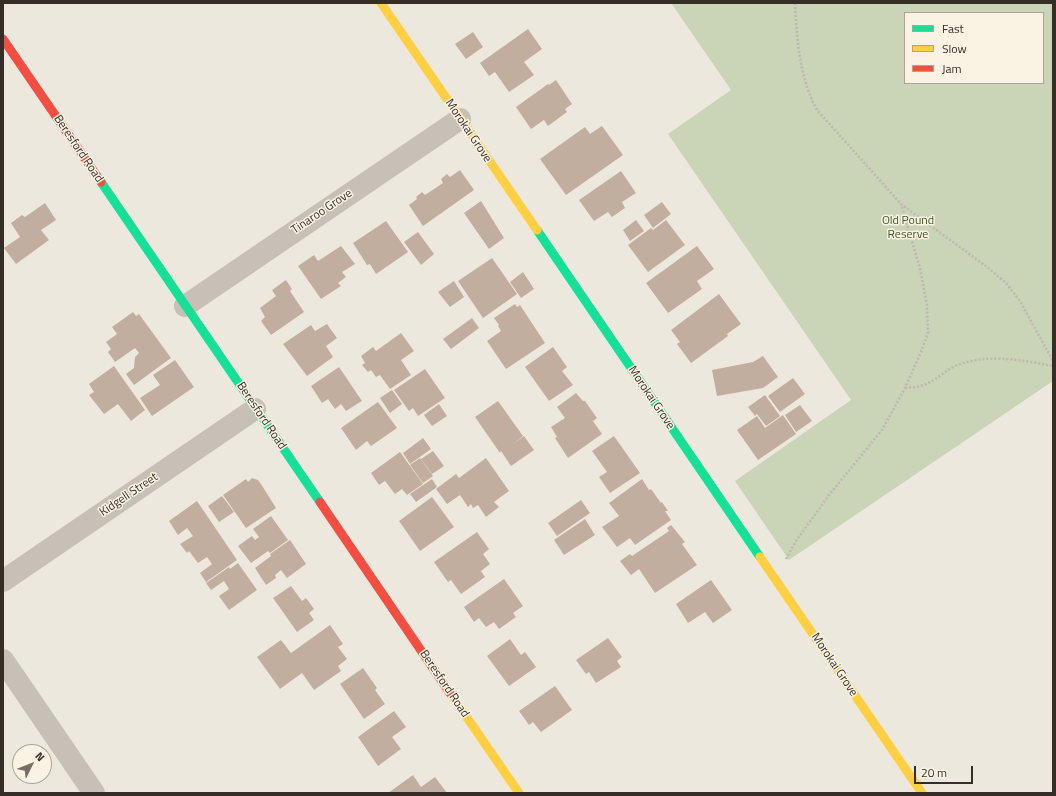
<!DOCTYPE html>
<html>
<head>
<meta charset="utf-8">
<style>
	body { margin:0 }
	#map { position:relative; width:1056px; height:796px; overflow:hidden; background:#ede8de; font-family:"Titillium Web",sans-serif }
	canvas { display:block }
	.frame { position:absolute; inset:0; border:4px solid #362d26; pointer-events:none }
	.legend { position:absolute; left:904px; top:12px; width:140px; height:72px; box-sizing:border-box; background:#faf3e4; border:1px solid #aca498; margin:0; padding:5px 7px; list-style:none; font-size:12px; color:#362d26 }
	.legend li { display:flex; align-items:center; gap:8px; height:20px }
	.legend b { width:20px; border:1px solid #aca498 }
	.north { position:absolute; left:12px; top:744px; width:40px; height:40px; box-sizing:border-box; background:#faf3e4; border:1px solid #aca498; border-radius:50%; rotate:47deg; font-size:11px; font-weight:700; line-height:16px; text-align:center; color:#362d26 }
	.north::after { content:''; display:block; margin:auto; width:14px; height:18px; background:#766e66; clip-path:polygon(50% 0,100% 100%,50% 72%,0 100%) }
	.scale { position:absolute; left:914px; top:766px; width:59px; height:18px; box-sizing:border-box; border:2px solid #362d26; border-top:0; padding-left:5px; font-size:12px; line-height:14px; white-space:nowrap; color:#362d26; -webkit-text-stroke:3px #faf3e4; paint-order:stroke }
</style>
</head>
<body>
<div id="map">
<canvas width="1056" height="796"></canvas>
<div class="frame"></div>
<ul class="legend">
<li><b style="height:5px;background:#16e098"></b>Fast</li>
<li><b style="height:5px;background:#ffcf43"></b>Slow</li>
<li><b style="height:5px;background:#f24e42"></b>Jam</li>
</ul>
<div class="north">N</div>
<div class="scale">20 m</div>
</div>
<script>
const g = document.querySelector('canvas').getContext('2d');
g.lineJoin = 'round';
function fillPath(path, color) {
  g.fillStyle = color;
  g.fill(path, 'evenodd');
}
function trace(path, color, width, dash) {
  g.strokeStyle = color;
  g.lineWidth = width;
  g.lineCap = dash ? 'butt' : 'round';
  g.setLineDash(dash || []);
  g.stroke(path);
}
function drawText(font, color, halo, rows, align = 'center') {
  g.font = font + ' "Titillium Web",sans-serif';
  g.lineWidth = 3;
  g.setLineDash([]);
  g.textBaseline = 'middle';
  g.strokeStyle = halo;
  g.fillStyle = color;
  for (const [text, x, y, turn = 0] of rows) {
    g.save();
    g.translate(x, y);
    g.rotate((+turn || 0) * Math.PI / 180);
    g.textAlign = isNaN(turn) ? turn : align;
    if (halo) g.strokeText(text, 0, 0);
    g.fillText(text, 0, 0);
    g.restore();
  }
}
const green = new Path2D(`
	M671,3H1053V381L789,560L735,481L851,400L668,134L731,90ZM905,13H1043V83H905Z`);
const building = new Path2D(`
	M528,29L542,49L524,62L534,75L509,92L495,72L489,76L480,63Z
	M473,32L483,47L466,59L455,44Z
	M556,80L572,104L565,109L567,112L548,126L544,120L531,129L516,107L548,84L549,85Z
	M602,126L623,155L566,195L540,159L585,127L590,134Z
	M460,170L474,190L423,226L409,205L417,199L416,197L422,192L425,195L443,183L441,179L447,174L450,177Z
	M621,171L636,193L622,202L625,208L612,217L608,212L594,221L579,200Z
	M481,201L504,238L489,249L464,213Z
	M662,202L671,214L653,228L644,215Z
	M45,203L56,220L41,230L49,240L16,264L4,248L20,237L11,223L22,215L25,217Z
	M636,220L644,231L630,241L623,230Z
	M666,220L685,245L648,272L628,245L651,228L653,230Z
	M386,221L408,252L376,274L370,264L367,265L353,243Z
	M418,232L434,254L421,265L404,242Z
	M341,246L355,264L342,272L346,277L338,283L341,286L321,299L298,266L314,255L318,261Z
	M697,246L714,269L697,281L702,289L668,313L646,283Z
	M492,258L517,294L483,318L458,281Z
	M523,272L534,289L521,298L510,282Z
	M286,280L292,289L290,291L304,312L271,335L261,321L265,317L260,308L276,296L272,290Z
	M454,281L464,297L450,307L438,292Z
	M719,294L741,324L727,334L728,336L691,363L677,344L680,342L671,330Z
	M515,304L517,307L520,305L545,343L506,369L487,341L501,331L498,326L499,325L494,318Z
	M133,312L136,316L139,314L171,358L134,385L126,374L134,368L135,357L139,353L135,348L115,362L108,352L111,349L106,342L117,334L112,327Z
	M472,318L479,328L451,349L443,339Z
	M327,324L337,338L326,346L333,357L307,376L283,344L311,325L315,331Z
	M401,333L414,351L401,360L411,375L390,389L380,375L376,377L371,370L368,372L362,365L365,363L361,356L373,347L376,351Z
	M553,347L567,367L562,371L573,385L549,401L525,367Z
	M763,356L778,377L763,388L717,396L712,370L753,362Z
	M175,360L194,387L152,416L140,398L160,385L153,375Z
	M114,366L145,410L131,421L118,404L104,414L89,395L94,392L89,384Z
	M339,367L362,401L346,411L341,404L335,409L328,399L322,403L311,386Z
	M425,369L445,398L418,416L413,408L409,411L394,390Z
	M793,378L805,394L780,412L768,396Z
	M392,390L402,404L390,413L380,398Z
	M576,393L583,401H585L597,418L593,421L602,434L568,458L555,438L557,437L551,427L565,418L557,407Z
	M765,395L780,416L766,426L757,414L755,416L748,407Z
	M498,401L523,436L513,444L524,436L534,450L511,466L501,451L500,453L475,417Z
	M378,402L397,428L371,446L367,441L356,450L341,428Z
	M439,404L447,416L432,426L424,415Z
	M800,405L812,421L796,432L785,415Z
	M783,415L796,434L758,460L737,430L757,416L765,428Z
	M614,436L640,473L610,493L599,477L607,472L592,451Z
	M423,438L431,449L410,464L403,453Z
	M433,451L444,466L432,474L421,459Z
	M400,452L423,484L407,495L402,489L395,494L385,481L379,485L371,473Z
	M420,458L433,476L423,483L410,465Z
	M486,458L509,491L494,502L499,507L486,517L478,505L473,508L471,504L468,507L460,495L447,504L436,489L456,474L459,478Z
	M252,478L258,480L261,484L276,508L246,528L223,495L246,479L248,482Z
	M432,479L437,487L416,502L410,494Z
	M642,479L649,490L651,489L661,503L662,502L668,511H665L671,520L635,545L630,538L617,547L602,527L619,516L609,503Z
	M222,496L234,512L219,522L208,506Z
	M432,497L454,527L420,551L399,521Z
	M581,500L590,513L557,536L548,523Z
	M197,501L237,560L206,582L200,573L212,564L207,557L198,563L189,551L187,553L180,544L193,536L187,528L178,535L169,521Z
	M271,516L288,540L270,553L268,551L251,563L238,546L252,536L255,540L259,537L253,529Z
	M585,519L595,535L564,555L554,540Z
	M671,525L685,542L682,544L697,565L655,593L639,569L631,575L620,561L630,554L632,556L669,531L667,528Z
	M477,532L489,549L483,554L490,564L481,571L485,577L461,594L451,580L448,582L434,562Z
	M290,540L306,564L287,578L281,570L275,575L276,578L266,585L255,568L271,556L270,554Z
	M238,563L257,590L229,610L219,596L229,589L224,581L211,590L206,583L229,567L230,569Z
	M504,579L523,606L513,613L516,617L499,629L494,622L486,627L479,618L474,622L464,607Z
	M711,580L732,610L713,623L705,612L688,623L676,604Z
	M291,586L302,601L306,598L314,609L309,613L314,620L297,632L273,598Z
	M330,625L343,644L338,647L347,659L338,666L341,671L314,690L302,673L280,689L257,657L281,640L291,653Z
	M608,638L622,657L617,661L621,667L596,683L589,672L586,674L576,660Z
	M510,639L521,655L525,652L536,667L509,686L487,656Z
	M363,668L377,688L375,690L385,704L364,719L340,684Z
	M555,686L572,710L541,732L533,722L529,725L519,711Z
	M394,711L406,727L392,737L401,749L378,766L358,737Z
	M413,775L421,787L435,777L447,793H388Z`);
const path = new Path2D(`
	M795,3C797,40 799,77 817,110L901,204L987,267L1006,283L1020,301L1053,361
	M905,388C910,387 916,388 920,386C934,383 943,372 955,366C986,353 1022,360 1053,366
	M786,559L796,541L829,495L882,430L905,388L921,352L928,333L927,305L920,268L901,204`);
const street = new Path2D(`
	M185,306L460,119
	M3,581L255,409
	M3,660L94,793`);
const fast = new Path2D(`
	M101,182L320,502
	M537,230L760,557`);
const slow = new Path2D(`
	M381,3L537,230
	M760,557L922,793
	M450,693L519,793`);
const jam = new Path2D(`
	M3,39L101,182
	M320,502L450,693`);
const streetNames = [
	["Morokai Grove",468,131,56],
	["Beresford Road",78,149,56],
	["Tinaroo Grove",322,212,-34],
	["Morokai Grove",651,398,56],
	["Beresford Road",261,416,56],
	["Kidgell Street",129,495,-34],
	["Morokai Grove",834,665,56],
	["Beresford Road",444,684,56]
];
const parkNames = [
	["Old Pound",908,221],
	["Reserve",908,235]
];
fillPath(green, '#cad4b7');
fillPath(building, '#c2ae9e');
trace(path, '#beb8b0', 2.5, [2, 2]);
trace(street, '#c6c0b7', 22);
trace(fast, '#16e098', 9);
trace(slow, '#ffcf43', 9);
trace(jam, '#f24e42', 9);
drawText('12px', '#362d26', '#faf3e4', streetNames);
drawText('12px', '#3f5628', '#faf3e4', parkNames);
</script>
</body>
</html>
